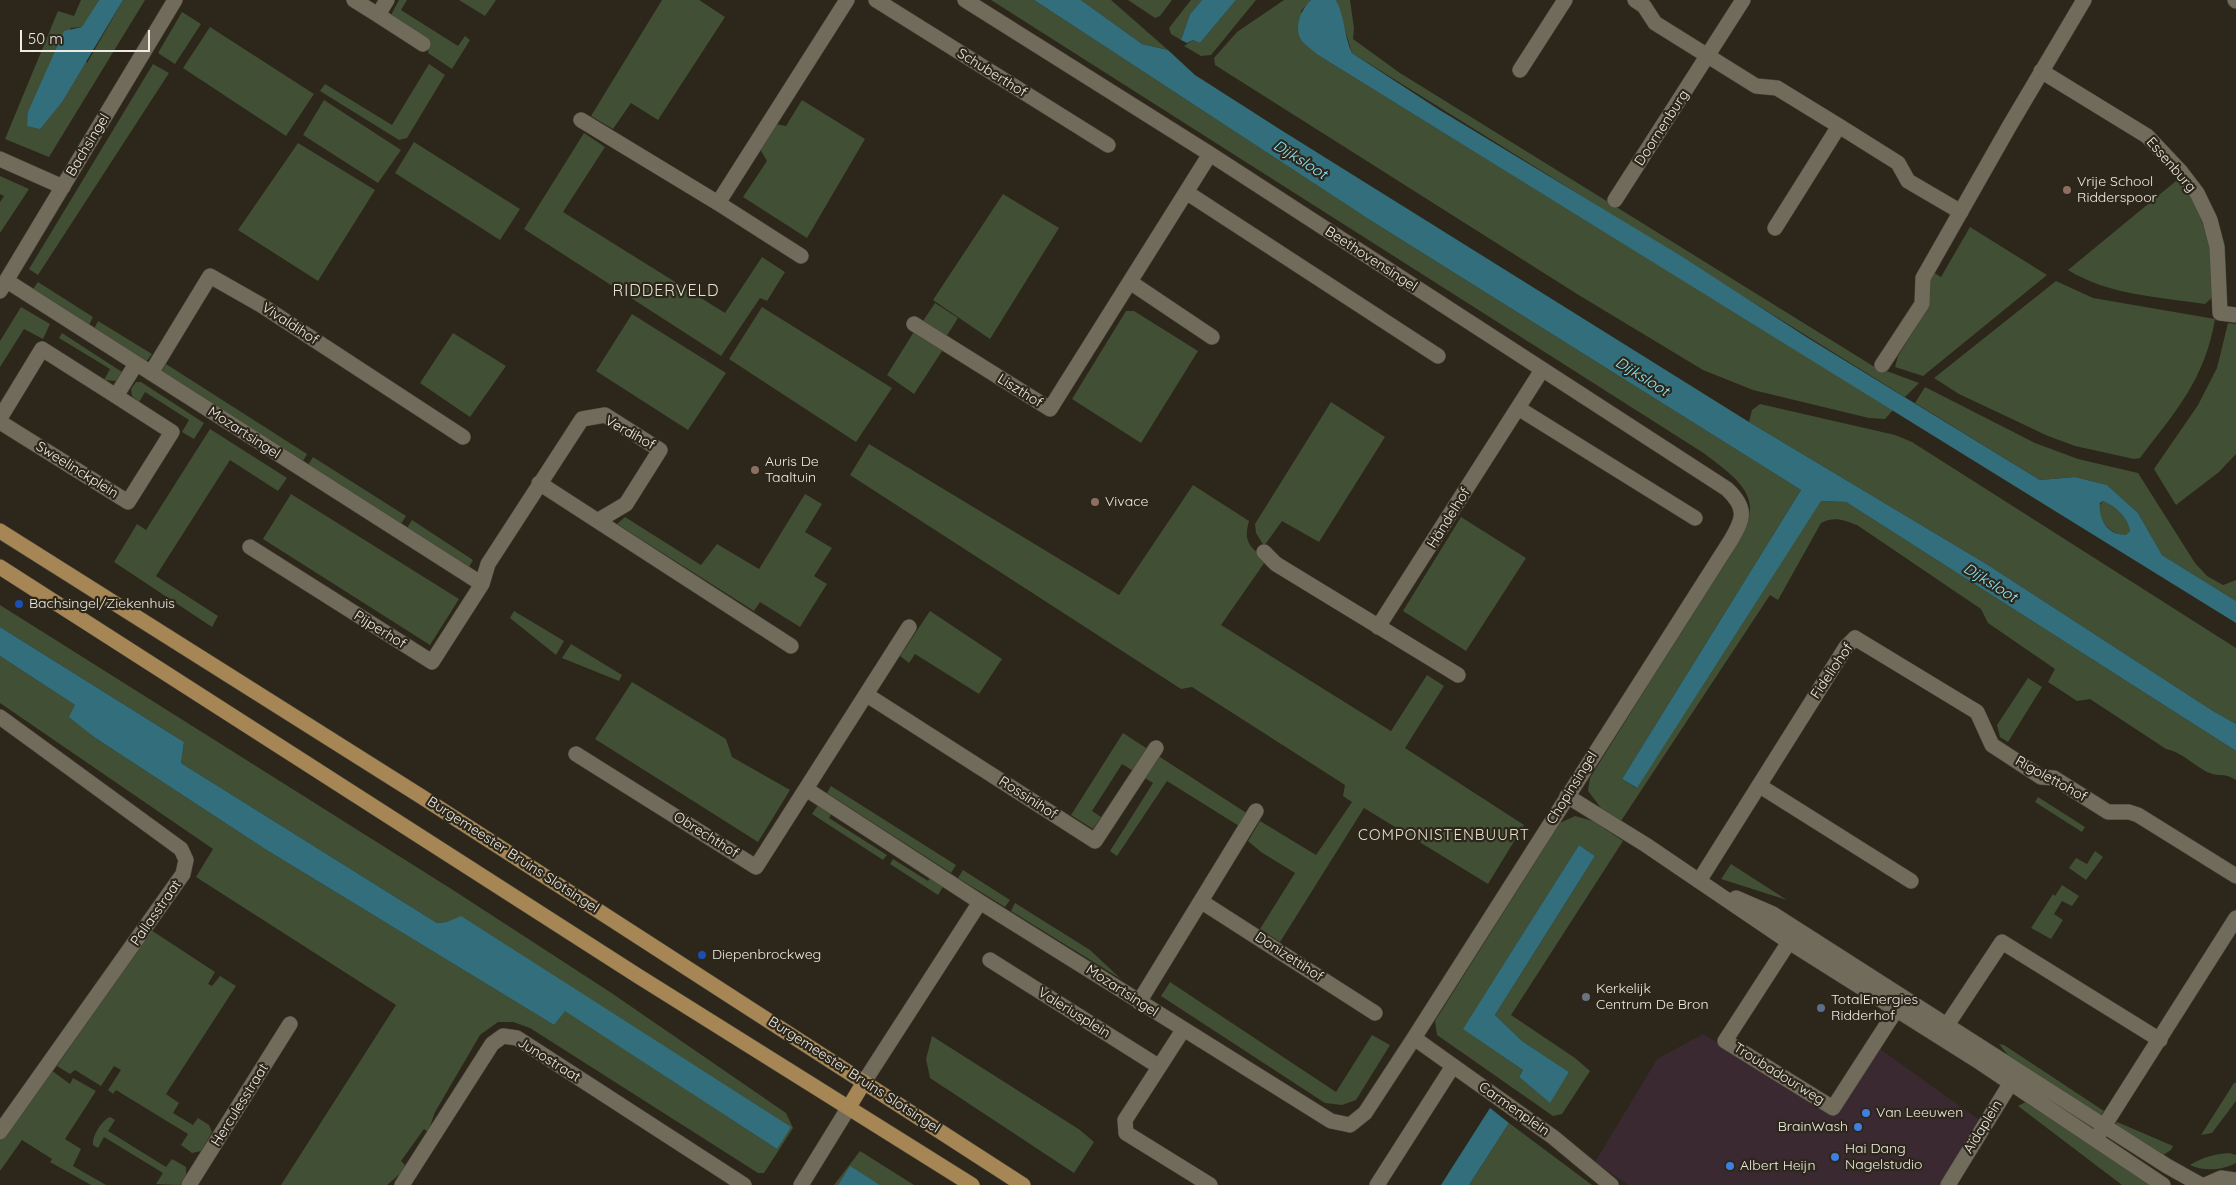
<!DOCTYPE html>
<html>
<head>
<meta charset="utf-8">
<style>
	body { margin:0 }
	#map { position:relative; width:2236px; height:1185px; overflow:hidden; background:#2c271a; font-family:Quicksand,sans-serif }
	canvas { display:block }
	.scale { position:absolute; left:20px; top:30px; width:130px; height:22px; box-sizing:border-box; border:2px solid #efebe3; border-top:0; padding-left:6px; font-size:15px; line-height:18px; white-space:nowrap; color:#efebe3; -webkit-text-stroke:4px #2c271a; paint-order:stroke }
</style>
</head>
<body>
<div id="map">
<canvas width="2236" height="1185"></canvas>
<div class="scale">50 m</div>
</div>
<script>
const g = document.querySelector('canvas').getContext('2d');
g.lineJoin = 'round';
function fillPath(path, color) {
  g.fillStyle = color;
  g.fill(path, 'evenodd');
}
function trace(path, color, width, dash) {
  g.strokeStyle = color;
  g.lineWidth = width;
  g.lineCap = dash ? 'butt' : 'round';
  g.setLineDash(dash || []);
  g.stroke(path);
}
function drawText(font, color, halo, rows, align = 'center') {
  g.font = font + ' Quicksand,sans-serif';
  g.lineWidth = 4.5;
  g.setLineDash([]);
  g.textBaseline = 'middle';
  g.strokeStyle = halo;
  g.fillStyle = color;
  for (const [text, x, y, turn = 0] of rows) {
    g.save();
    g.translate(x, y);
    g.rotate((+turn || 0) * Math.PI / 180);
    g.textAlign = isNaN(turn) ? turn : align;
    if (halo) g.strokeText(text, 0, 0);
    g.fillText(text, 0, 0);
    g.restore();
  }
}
const commercial = new Path2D(`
	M1703,1034L1836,1114L1880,1049L1981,1121L1940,1185H1628L1595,1162L1657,1059Z`);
const green = new Path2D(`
	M81,0H99L83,27L70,28L87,63L123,0H145L49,157L5,139L58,11L74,16Z
	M399,0H407L401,10L458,46L465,36L470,40L452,69L428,53L430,41L391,15Z
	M459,0H496L485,16Z
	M662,0H699L725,17L658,120L631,103L613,129L591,116Z
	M991,0H1034L1370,220L1801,490L1622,779L1636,788L1820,501L1846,502L2236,751V780C2224,773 2224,777 2213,774C2196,769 2185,753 2166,749L2090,699L2077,701L2048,682L2055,669L1988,623L1981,609L1857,525C1843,520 1835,516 1821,523L1778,600L1770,595L1621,821L1601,808L1588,791L1590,778C1624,723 1658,669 1693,614C1706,592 1751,530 1750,507C1749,484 1721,467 1705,454Z
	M1081,0H1111L1168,50L1142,44Z
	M1128,0H1172L1160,16L1155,18Z
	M1191,0H1202L1190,14L1181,40L1171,34L1169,28Z
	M1236,0H1256L1211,55L1201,56L1184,46L1193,40L1200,43Z
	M1284,0H1311L1301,11L1318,55L1893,410L1885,419L1869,418L1753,390L1703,370L1577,294L1215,65L1214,58L1237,32Z
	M1336,0H1350L1354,28L1353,39L1400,73L1873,366L1919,383L1905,397L1352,53Z
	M182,12L201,24L175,64L158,53Z
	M210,27L314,94L286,136L183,68Z
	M153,64L169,73L38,275L29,269Z
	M429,64L445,75L407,138L399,140L320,91L325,84L392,125Z
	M324,100L401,150L378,183L303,135Z
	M802,100L865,139L807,238L743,197L767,161L760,149L775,124L786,126Z
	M584,133L605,147L563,212L725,313L762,257L785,272L767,301L760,298L721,356L524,229Z
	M414,142L520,209L500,240L395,173Z
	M298,143L375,190L318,281L238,230Z
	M0,176L29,189L0,233V202L4,196L0,194Z
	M2176,181L2183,182C2205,224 2214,247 2214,296L2205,304C2159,297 2108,295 2068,270Z
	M1003,194L1059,228L990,339L933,300Z
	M1970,227L2047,275L1923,376L1895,367L1898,356L1928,308L1926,285L1933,272L1941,277Z
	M2056,281L2093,298L2215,319C2205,379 2176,411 2140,458L2134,459L2075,446L2048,436L1959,394L1934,378Z
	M38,282L93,317L89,325L33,289Z
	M935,303L958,318L946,337L923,321Z
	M21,307L50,324L43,339L24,329L0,367V341Z
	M762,307L892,388L856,442L729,359Z
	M1126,311H1134L1198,351L1141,443L1072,399Z
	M632,314L726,373L688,430L596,371Z
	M98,321L152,354L146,362L94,329Z
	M2228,323L2236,324V454L2219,472L2176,505L2154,469L2198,405L2217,368Z
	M915,330L944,348L914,394L887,375Z
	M62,333L122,372L116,381L104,380L110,369L59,338Z
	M453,333L506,366L470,417L420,383Z
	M166,364L307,454L303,461L161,372Z
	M136,382H141L204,423L194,439L182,432L189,420L145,392L139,402L132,396L131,389Z
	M1925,387L2035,443L2078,459L2138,473L2195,563L2207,576L2223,585L2236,580V601L2162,555L2138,513L2107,485L2075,477L2040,480L1915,403Z
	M1331,402L1385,437L1319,542L1282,521L1264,546L1256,533L1255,524Z
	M1760,404L1895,435L1912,442L2236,648V724L2213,711L1988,565L1749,422L1752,410Z
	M210,429L287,478L278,491L230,460L156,576L218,616L212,627L114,562L137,524L146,530Z
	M869,444L1119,595L1193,485L1249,521C1243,542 1250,548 1267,559L1221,625L1391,731L1427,675L1444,686L1405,748L1524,825L1488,884L1364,808L1280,942L1260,929L1295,873L1261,852L1248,841L1260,821L1316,855L1352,802L1343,796L1345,785L1192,687L1181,689L850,475Z
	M313,457L406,516L401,524L308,465Z
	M291,494L459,599L430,645L263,539Z
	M805,494L822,504L805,532L832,548L814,576L827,584L800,627L760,602L754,611L617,524L625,517L701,565L717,544L759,569Z
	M2103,501C2116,507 2127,516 2130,531L2126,536C2111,535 2089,515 2103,501Z
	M1461,517L1526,558L1466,651L1403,611Z
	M412,520L473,560L469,567L407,528Z
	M0,605L453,890L610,992L786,1113L793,1128L764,1173H758L530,1028L513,1022H498L480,1035L435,1112L428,1132L424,1129L401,1161L405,1165L401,1173L387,1185H281L396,1005L196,877L213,849L0,703V656L75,705L88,732L94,737L265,849L554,1025L565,1010L777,1149L782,1140L447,922L437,923L181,763L184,742L0,627Z
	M514,611L564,641L556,655L510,618Z
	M930,611L1002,659L979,694L915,654L909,663L900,656Z
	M571,644L622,675L619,681L562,658Z
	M2028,678L2042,687L2008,742L2000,737L1997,725Z
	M632,682L726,739L732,757L790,790L758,842L595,739Z
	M1123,733L1248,814L1239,826L1167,781L1117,856L1110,851L1153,783L1122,764L1092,811L1101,817L1093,829L1071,815Z
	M831,786L956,865L951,873L827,793Z
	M2038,797L2085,827L2082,832L2035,802Z
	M818,805L832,813L829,818L887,855L883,860L812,814Z
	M1575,816L1593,821L1623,841L1511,1015L1575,1058L1590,1071L1562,1114L1553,1116L1437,1035L1435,1021L1560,823ZM1579,845L1595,856L1495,1015L1522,1041L1569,1072L1549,1102L1519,1077L1523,1070L1464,1029Z
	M2095,851L2103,857L2086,880L2069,868L2076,858L2087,864Z
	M893,859L928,881L931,876L944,885L938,895L890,864Z
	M1731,864L1787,900L1721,879Z
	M963,870L1010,900L1005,907L958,878Z
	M2062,885L2079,896L2072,906L2062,901L2054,914L2063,920L2051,939L2031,928L2053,894L2055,896Z
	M1015,903L1090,950L1121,979L1011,911Z
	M151,930L215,972L208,984L212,986L220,976L236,986L166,1094L179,1103L173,1113L193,1125L198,1118L209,1125L212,1132L201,1151L192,1153L181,1145L188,1134L116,1090L113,1094L108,1090L121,1070L114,1066L101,1086L75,1070L70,1074L57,1066Z
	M1170,982L1336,1092L1372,1035L1390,1045L1356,1100L1342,1105L1325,1103L1161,996Z
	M932,1036L1080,1130L1094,1142L1074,1173L930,1078L926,1059Z
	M1999,1044L2004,1045L2104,1111L2101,1115L2098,1114L2012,1060Z
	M51,1070L70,1084L73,1078L96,1091L65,1139L81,1149L73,1166L106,1185H91L50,1162L52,1159L22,1140L0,1171V1141Z
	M2234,1083H2236V1101L2212,1133L2201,1135Z
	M2028,1101L2154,1185H2122L2018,1106Z
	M110,1117L115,1120L108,1131L166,1167L172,1159L186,1167V1175L180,1185L156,1184L163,1173L104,1137L98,1148L93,1145C92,1136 102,1120 110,1117Z
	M2117,1122L2173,1146L2171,1150L2163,1155L2115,1125Z
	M1509,1123L1592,1185H1469Z
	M860,1151L914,1185H880L850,1167L838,1185H834Z
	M2229,1153L2236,1155V1163C2222,1170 2204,1172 2190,1165C2203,1157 2214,1154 2229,1153Z`);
const water = new Path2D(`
	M99,0H123L62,102L40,129L27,126L28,112L64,31L82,27Z
	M1034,0H1081L1142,44L1168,50L1195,75L1281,130L1749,422L1988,565L2213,711L2236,724V751L1846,502L1821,501L1637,788L1622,779L1801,490L1370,220Z
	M1202,0H1236L1200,43L1193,40L1187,43L1181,40L1190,14Z
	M1336,0C1345,17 1344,36 1352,53L1438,109L1681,256L1808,338L2040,480L2075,477L2107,485L2138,513L2162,555L2236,601V623L1318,55C1313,50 1306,46 1302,41C1293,28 1301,9 1311,0ZM2103,501C2116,507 2127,516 2130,531L2126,535C2108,535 2098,520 2100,503Z
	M0,627L184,742L181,763L437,923L447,922L461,916L791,1127L777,1149L565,1011L554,1025L265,849L94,737L69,717L75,705L0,656Z
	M1579,845L1595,856L1495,1015L1522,1041L1569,1072L1550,1103L1519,1077L1523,1070L1463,1029Z
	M1490,1108L1509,1123L1469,1185H1441Z
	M850,1166L880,1185H838Z`);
const minor = new Path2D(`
	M354,0L378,15L387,0
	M876,0L1108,145
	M1635,0L1644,6L1655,23L1756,86L1777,88L1839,126L1898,163L1908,181L1961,212
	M2235,0L2236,1
	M378,15L423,44
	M1520,70L1565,0
	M2041,71L2147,136L2181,172L2197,193L2210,220L2217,247L2220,313L2236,315
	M581,120L718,203L847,0
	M0,159L63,187
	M1186,192L1438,356
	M1615,200L1743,0
	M718,203L801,256
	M1775,228L1839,126
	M7,281L482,584
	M1130,282L1212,337
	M0,291L175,0
	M914,324L1050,409L1210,154
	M1882,365L1922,304L1923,278L2010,125L2084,0
	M151,373L210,276L261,305L463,437
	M1518,408L1695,518
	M0,418L42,349L116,396
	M0,422L128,502L172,432L116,396L136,364
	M539,483L791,646
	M250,547L432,662L482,584L488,564L582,419L605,415L660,450L626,504L599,520
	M1264,552L1276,564L1458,675
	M1378,627L1542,370
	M867,695L1095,841L1156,748
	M0,717L181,849L186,860L183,874L0,1132
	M576,754L756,867L909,627
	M1760,786L1911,881
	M806,789L980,902L1331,1121L1350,1125L1365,1113L1414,1038L1731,540C1744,518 1747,508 1727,489L1210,154L965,0
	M1567,796L1646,845L1789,942L1981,1063L2163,1185
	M1699,881L1846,647L1855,638L1977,712L1992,745L2041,777L2054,778L2108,812H2129L2138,815L2236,876
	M1736,898L1773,914L2167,1166L2201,1185
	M1202,902L1375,1013
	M1796,940L1789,942L1725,1041L1833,1108L1902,1001
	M990,960L1158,1066
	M1139,1002L1256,811
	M1947,1025L2002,942L2160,1040
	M1183,1030L1125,1120L1126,1133L1210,1185
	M1414,1038L1553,1137L1611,1185
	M864,1082L980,902
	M2099,1134L2236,918
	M189,1185L290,1024
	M402,1185L492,1044L503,1036L517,1038L744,1185
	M801,1185L849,1107
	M1377,1185L1453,1066
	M1948,1185L2015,1076
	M2205,1185L2221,1178L2236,1180`);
const major = new Path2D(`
	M0,531L422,797L1023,1185
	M0,567L638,976L972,1185
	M849,1107L864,1082`);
const markers = [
	[2067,190,5,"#8d6e63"],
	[755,470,5,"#8d6e63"],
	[1095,502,5,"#8d6e63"],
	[19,604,5,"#1a4fb4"],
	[702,955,5,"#1a4fb4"],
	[1586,997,5,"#6b7280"],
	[1821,1008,5,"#5c6f8a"],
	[1866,1113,5,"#3f7fe0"],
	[1858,1127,5,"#3f7fe0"],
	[1835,1157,5,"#3f7fe0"],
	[1730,1166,5,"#3f7fe0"]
];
const streetNames = [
	["Schuberthof",992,73,32],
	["Doornenburg",1662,128,-57],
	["Bachsingel",88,145,-59],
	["Essenburg",2171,165,49],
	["Beethovensingel",1371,259,33],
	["Vivaldihof",290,324,33],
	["Liszthof",1020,391,32],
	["Mozartsingel",244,433,33],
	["Verdihof",630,433,29],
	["Sweelinckplein",77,470,32],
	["Händelhof",1449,518,-58],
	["Pijperhof",380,630,32],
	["Fideliohof",1832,671,-56],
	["Rigolettohof",2051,779,29],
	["Chopinsingel",1572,788,-58],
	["Rossinihof",1028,798,33],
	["Obrechthof",706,835,32],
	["Burgemeester Bruins Slotsingel",513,855,33],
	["Pallasstraat",156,913,-55],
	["Donizettihof",1289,957,33],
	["Mozartsingel",1122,991,33],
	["Valeriusplein",1074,1013,32],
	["Junostraat",549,1060,32],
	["Troubadourweg",1779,1074,32],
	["Burgemeester Bruins Slotsingel",854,1075,33],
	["Herculesstraat",240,1105,-58],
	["Carmenplein",1514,1109,35],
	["Aïdaplein",1983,1127,-58]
];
const poiNames = [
	["Vrije School",2077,182],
	["Ridderspoor",2077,198],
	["Auris De",765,462],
	["Taaltuin",765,478],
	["Vivace",1105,502],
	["Bachsingel/Ziekenhuis",29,604],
	["Diepenbrockweg",712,955],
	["Kerkelijk",1596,989],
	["Centrum De Bron",1596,1005],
	["TotalEnergies",1831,1000],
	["Ridderhof",1831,1016],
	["Van Leeuwen",1876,1113],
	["BrainWash",1848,1127,"right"],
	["Hai Dang",1845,1149],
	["Nagelstudio",1845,1165],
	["Albert Heijn",1740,1166]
];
const waterNames = [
	["Dijksloot",1300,160,32],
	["Dijksloot",1642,377,32],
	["Dijksloot",1990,583,32]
];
const neighbourhoodNames = [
	["COMPONISTENBUURT",1444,835]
];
const quarterNames = [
	["RIDDERVELD",666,291]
];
fillPath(commercial, '#3a2931');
fillPath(green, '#414f34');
fillPath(water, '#326e7b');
trace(minor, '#49453a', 16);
trace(major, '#49453a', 16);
trace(minor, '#716b5c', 15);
trace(major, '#a78655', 15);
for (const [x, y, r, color] of markers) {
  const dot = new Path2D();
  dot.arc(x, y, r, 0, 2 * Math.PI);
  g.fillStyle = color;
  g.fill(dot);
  trace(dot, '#2c271a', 2);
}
drawText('14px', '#efebe3', '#2c271a', streetNames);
drawText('14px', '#efebe3', '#2c271a', poiNames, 'left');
drawText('italic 15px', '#8aeafe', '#2c271a', waterNames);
g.letterSpacing = '1px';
drawText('15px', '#e8e1d0', '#2c271a', neighbourhoodNames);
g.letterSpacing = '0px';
g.letterSpacing = '1px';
drawText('16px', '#e8e1d0', '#2c271a', quarterNames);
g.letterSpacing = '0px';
</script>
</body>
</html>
